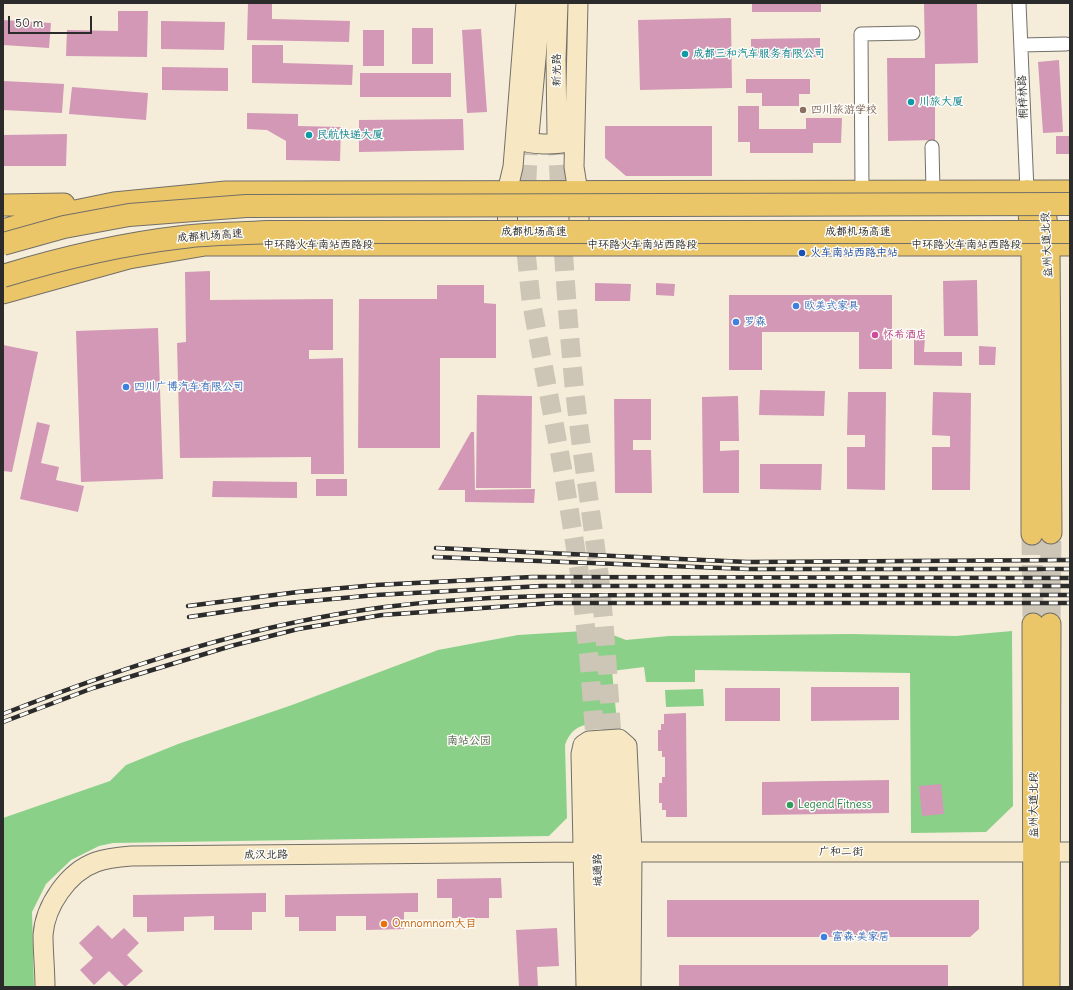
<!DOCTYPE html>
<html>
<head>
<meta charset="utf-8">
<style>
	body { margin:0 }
	#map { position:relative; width:1073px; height:990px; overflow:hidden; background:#f5edda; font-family:Delius,sans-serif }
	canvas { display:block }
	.frame { position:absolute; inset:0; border:4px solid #2b2b2b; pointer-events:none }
	.scale { position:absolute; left:8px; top:16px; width:84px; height:18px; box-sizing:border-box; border:2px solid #2b2b2b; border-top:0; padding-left:5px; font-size:12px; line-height:14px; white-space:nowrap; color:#2b2b2b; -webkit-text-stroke:3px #fdfcf7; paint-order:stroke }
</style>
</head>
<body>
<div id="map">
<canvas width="1073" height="990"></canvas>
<div class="frame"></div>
<div class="scale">50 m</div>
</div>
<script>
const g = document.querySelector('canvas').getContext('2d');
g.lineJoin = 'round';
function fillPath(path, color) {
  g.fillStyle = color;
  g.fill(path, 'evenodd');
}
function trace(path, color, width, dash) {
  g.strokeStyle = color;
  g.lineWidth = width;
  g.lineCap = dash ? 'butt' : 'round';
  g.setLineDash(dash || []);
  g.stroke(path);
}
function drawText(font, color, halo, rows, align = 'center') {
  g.font = font + ' Delius,"LXGW WenKai TC",sans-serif';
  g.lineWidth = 3;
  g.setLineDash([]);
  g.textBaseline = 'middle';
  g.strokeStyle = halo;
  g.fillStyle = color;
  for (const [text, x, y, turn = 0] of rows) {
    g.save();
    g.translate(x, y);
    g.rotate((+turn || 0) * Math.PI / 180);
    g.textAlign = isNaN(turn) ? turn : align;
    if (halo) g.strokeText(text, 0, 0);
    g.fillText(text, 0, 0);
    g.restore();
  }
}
const green = new Path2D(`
	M600,630L626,640L669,636L850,634L956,636L1012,631L1013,806L986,832L911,833L910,673L695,670V682H646L644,667L612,671L617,722C594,725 574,719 565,745L567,818L549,836L113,843L99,846L71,860L46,884L32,912L34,987H3V818L110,781L126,765L178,744L292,705L438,650L518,635Z
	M703,689L704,706L666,707L665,690Z`);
const building = new Path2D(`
	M248,3H272V19L350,21L349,42L247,40Z
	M752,3H821V12H752Z
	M924,3H977L978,63L935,64V140L888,141L887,58H925Z
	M118,11H148L147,57L66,56L67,30L118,31Z
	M731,18L732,88L640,90L638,20Z
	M3,20L51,23L49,48L3,45Z
	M161,21L225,22L224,50L161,49Z
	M412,28H433V64H412Z
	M481,29L487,112L467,113L462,30Z
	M363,30H384V66H363Z
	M820,38V57H751V39Z
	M252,45H283V63L353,65L352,85L252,83Z
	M1059,60L1063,132L1043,133L1038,62Z
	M162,67L228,68V91L162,90Z
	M360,73H451V97H360Z
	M746,79H810V94H799V106H762V93H746Z
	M3,81L64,84L62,113L3,110Z
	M72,87L148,93L146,120L69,114Z
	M738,106H759V129H806V118H842L841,143H813V153H750V142H738Z
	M247,113L298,114V126L341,127L340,161L286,160V141L267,130L247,129Z
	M463,119L464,150L359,152V120Z
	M605,126H712V176H626L605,158Z
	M67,134L66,166H3V135Z
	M1056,136H1070V154H1056Z
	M210,271V300L333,299V350H309V359L343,358L344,474H311V457L180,458L177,343L186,342L185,272Z
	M977,280L978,336H944L943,281Z
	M595,283L631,284L630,301H595Z
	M656,283L675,284L674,296L656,295Z
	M437,285H484V303L496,304V358H440V448H358L359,299H437Z
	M729,295H892V369H859V332H762V370H729Z
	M158,328L163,479L81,482L76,331Z
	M914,338H925L924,352H962V366L914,365Z
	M3,345L38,352L12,472L3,471Z
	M979,346L996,347L995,365H979Z
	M760,390L825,391L824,416L759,415Z
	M848,392H886L885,490L847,489V447H865V435H847Z
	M933,392L971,393L970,490H932V447H950V436L932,435Z
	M477,395L532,396L531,488H476Z
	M738,396L739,441H720V451L739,450V493H703L702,397Z
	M614,399H651V440H633V450H651L652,493H615Z
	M37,422L50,425L41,463L59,467L56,480L84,486L78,512L20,499Z
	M471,432H474L475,490L535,489L534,503L465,502V490H438Z
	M760,464H822L821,490L760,489Z
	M316,479H347V496H316Z
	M213,481L297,482V498L212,497Z
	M811,687H899V720L811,721Z
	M725,688H780V721H725Z
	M686,713L687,817H666V810H662V803H659V783H662V777H665V757H662V751H658V730H661V724H664V714Z
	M889,780V813L762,815V782Z
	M941,784L944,814L922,816L919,786Z
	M501,878L502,898H489V918H452V898H437V879Z
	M266,893V912H252V930H214V916L184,917V931L147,932V917H133V895Z
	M418,893V912H404V929L366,930V916H336V931H299V917H285V895Z
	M667,900H979V929L970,937H667Z
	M98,925L112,939L124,928L139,943L127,955L143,971L125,987L109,971L94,985L80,970L93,958L79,943Z
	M557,928L559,966L537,967L538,987H519L516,930Z
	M679,965H948V987H679Z`);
const secondaryTunnel = new Path2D(`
	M529,136L526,198V252L531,300L563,471L579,570L589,658L596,752
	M557,136C561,219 566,302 574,385C581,451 592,516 600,582C606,639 609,695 613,752`);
const primaryTunnel = new Path2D(`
	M1032,534L1033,624
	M1050,624L1051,533`);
const street = new Path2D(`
	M1019,3L1027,191
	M1021,45L1066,44
	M932,147L933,191
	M862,191L861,34L913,33`);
const secondary = new Path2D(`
	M578,3L574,167L578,192L580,245
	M529,136L541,3
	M557,136L556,59L558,3
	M516,138C531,146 556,145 572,141
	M508,245L507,192L513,167L526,3
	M596,752L600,987
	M613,752L616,987
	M632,852H1070
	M45,987C45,970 43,952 43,935C45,906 68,872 96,862C107,858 120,857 132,856L583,852
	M586,987L581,754L583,745L589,741L619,739L627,746L632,852L631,987`);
const primary = new Path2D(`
	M1027,191L1032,245V534
	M1031,193L1044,201L1049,245L1051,533
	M3,205L64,204
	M3,230L46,217L114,203L226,192L1070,191
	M3,293L129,258L205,245H1070
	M1033,624L1034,987
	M1049,987L1050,624`);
const rail = new Path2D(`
	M436,548L747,562L1070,560
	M434,557L749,569H1070
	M188,606L298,592L376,585L532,577L1070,578
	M189,617L277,604L376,595L542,586H1070
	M3,714C126,666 252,624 385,607C488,594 591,595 694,595C820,595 945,595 1070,595
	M3,722L93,688L231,646L298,629L382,615L554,603H1070`);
const highwayBridge = new Path2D(`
	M3,244L64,227L129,215L246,206L1070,204
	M3,276C62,258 122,244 183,237C211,233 240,234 268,232H1070`);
const markers = [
	[685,54,4,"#0f9aa8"],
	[911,102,4,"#0f9aa8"],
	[803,110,4,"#8d6e63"],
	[309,135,4,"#0f9aa8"],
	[802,253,4,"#1a4fb4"],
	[796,306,4,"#3f7fe0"],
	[736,322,4,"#3f7fe0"],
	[875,335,4,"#d1479c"],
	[126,387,4,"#3f7fe0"],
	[790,805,4,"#2e9e5b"],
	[384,924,4,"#e8710a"],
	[824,937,4,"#3f7fe0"]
];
const cultureNames = [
	["成都三和汽车服务有限公司",693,54],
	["川旅大厦",919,102],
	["民航快递大厦",317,135]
];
const streetNames = [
	["新光路",557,70,-90],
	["桐梓林路",1023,97,-92],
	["成都机场高速",534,232],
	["成都机场高速",858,232],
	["成都机场高速",210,236,-4],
	["中环路火车南站西路段",318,245],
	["中环路火车南站西路段",642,245],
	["中环路火车南站西路段",966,245],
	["益州大道北段",1047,245,-93],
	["益州大道北段",1034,805,-90],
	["广和二街",841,852],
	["成汉北路",266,855,-1],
	["城通路",598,870,-91]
];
const educationNames = [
	["四川旅游学校",811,110]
];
const transitNames = [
	["火车南站西路中站",810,253]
];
const shopNames = [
	["欧美式家具",804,306],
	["罗森",744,322],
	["四川广博汽车有限公司",134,387],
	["富森·美家居",832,937]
];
const hotelNames = [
	["怀希酒店",883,335]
];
const parkNames = [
	["南站公园",469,741]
];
const leisureNames = [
	["Legend Fitness",798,805]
];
const foodNames = [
	["Omnomnom大目",392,924]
];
fillPath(green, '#8bd089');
fillPath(building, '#d298b6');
trace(secondaryTunnel, '#cdc6b7', 19, [19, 10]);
trace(primaryTunnel, '#cdc6b7', 21, [21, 10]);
trace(street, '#726f68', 15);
trace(secondary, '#726f68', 21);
trace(primary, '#726f68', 23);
trace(street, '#fff', 13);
trace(secondary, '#f7e8c3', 19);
trace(primary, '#ebc669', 21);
trace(rail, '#2b2b2b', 4.5);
trace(rail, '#fdfcf7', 3, [9]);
trace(highwayBridge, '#726f68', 24, []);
trace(highwayBridge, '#ebc669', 22);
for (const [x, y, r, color] of markers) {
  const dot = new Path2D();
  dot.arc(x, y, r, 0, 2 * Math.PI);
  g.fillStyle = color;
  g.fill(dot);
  trace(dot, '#fdfcf7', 1.5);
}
drawText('11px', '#0d838f', '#fdfcf7', cultureNames, 'left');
drawText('11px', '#2b2b2b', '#fdfcf7', streetNames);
drawText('11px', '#785e54', '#fdfcf7', educationNames, 'left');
drawText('11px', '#164399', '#fdfcf7', transitNames, 'left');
drawText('11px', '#366cbe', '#fdfcf7', shopNames, 'left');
drawText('11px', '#b23c85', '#fdfcf7', hotelNames, 'left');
drawText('11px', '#485d47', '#fdfcf7', parkNames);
drawText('11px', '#27864d', '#fdfcf7', leisureNames, 'left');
drawText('11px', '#c56008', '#fdfcf7', foodNames, 'left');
</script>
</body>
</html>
